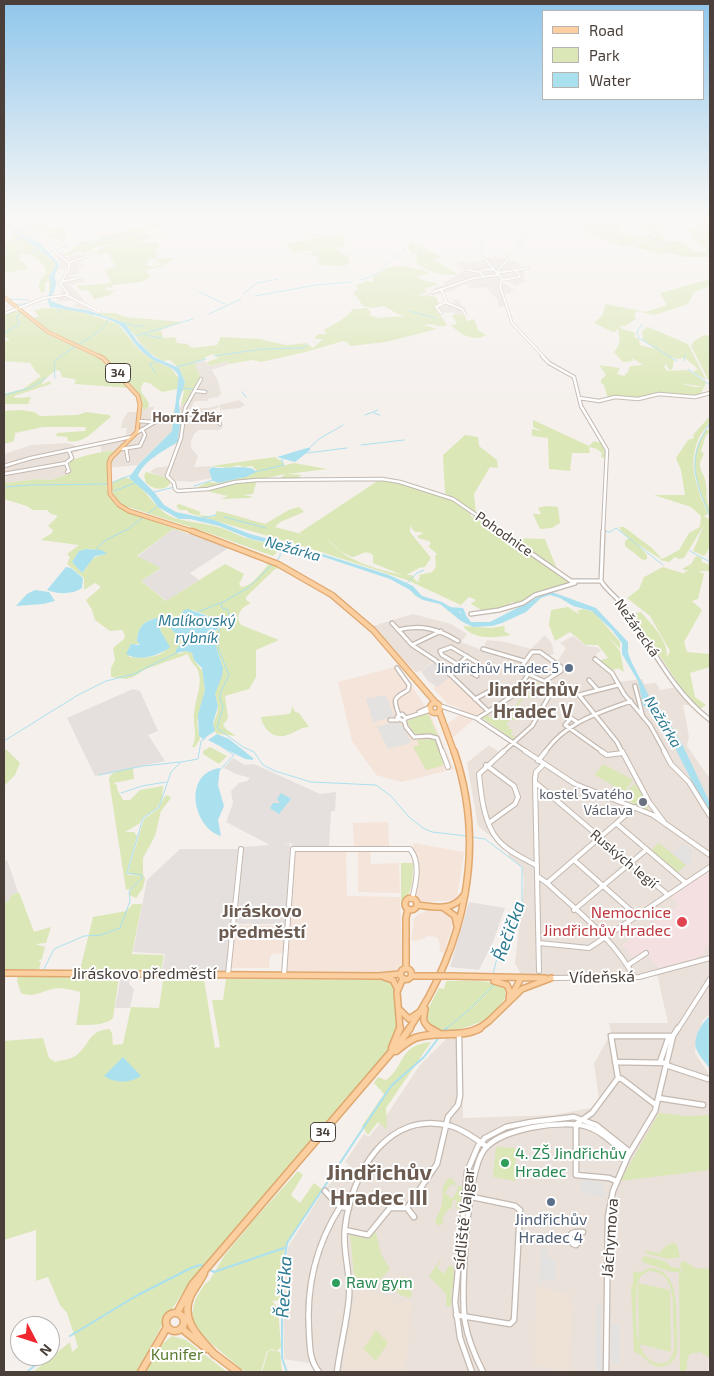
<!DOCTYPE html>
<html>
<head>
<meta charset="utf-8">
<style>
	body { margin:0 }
	#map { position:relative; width:714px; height:1376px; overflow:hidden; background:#f5f0ec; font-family:"Exo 2",sans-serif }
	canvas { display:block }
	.frame { position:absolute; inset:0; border:5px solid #4a4039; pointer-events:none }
	.legend { position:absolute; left:542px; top:10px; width:162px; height:90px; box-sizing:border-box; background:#fff; border:1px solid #b7b3b0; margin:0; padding:6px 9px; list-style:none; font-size:15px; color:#4a4039 }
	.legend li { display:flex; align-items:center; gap:10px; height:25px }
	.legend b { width:25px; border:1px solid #b7b3b0 }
	.north { position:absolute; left:10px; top:1316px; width:50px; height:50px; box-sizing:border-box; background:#fff; border:1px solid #b7b3b0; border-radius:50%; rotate:130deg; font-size:14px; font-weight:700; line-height:20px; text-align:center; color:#4a4039 }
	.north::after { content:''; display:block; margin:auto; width:18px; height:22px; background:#f2262f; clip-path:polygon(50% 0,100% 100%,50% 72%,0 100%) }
</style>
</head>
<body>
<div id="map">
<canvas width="714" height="1376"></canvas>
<div class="frame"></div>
<ul class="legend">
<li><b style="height:6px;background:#fbcf9f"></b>Road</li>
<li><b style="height:14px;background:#dbe7b7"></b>Park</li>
<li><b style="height:14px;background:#abe0ef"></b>Water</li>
</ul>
<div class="north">N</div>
</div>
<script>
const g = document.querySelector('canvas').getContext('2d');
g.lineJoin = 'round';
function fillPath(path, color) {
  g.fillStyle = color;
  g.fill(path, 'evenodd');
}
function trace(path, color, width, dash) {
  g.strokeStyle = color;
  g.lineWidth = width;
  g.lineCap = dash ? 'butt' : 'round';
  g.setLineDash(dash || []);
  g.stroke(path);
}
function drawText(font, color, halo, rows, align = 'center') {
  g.font = font + ' "Exo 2",sans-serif';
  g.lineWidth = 4;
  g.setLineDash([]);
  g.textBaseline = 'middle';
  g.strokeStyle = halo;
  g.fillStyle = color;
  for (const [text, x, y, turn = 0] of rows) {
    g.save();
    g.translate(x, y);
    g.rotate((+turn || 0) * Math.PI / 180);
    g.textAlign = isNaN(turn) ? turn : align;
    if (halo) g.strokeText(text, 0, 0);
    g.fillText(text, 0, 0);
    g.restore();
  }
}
const residential = new Path2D(`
	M17,217H37L38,222H46V229L29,228V231L37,235L32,238L19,233L15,229L26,228V223H21L23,220H18Z
	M60,251L66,252L62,255L68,257L77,254L86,256L81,259L80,264H83L84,268H78L80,273L72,275L70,278L71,280L83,277L85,282L70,285L83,299V301L79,304L96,310L93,311L73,306L78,303L71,300L59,302L55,297L63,296L60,292L64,290L61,285V279L69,269H59L61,262L54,255Z
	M494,256L515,261L522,265L520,266L525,273L523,277L526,281L517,286L505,280L502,282L515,290L510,291L512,293L502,295L506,306L499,307L497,299L485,287L470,288L466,284L458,287L457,289L440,294L426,296L424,295L436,291L433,288L444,285L443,283L465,270L454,264L463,261L467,263L485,260L484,258H494Z
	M459,299L462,307L468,308L465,309L468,314L455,315L453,312L442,313L437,308L438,305L447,303L455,306L453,300Z
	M204,360L210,366L227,361L229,364L212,370L218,380L221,393L218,397L209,398L207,401H195L191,408H208L239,400L245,405L240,408L220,410V406L212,411L223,427L219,430H199L194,434L191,442V448L198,456L194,467L210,466L211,478L193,482L169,480L150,472L155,468L168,466L170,463L179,437V408L191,396L201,379L195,363Z
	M154,406L152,418H171L175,406L172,431L138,465L107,468L109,451L101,452V447L97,445L72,453L75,459L71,473L51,480L37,479L6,483L4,454L32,445L67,443L77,446L126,437L127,428H121L123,420L128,412H135Z
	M413,614L451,624L467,634L461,642L482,650L487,640L506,642L531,649L545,635L552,644L554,654L547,656L556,663L566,648L560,643L573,636L587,646L597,647L601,651L596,654L597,657L594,659L610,671L618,682L642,679L644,684L656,683L660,690L677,687L693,705H683L689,737L687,746L710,779V1014L703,1020L697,1035L695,1053L710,1076V1297L708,1372H316L309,1363L284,1359L283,1284L288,1247L325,1188L331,1183L338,1172L347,1180L353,1169L345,1162L364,1134L369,1137L386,1116L420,1065L446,1039H461L463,1118L554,1115L591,1108L599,1099L594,1064L608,1038L607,1033H611L609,1023H668L656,969L637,975H521L515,963L524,883L522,868L508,856L509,851L478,826L467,763L489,745L499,752L513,741L485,718L489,711L436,659L421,671L416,672L408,665L373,626Z`);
const commercial = new Path2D(`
	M399,666L430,714L454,769L401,782L376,775L352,741L338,682Z
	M449,677L485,710L452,738L446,725L461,714L462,709L448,704L433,688Z
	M388,822L389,846L354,847L353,823Z
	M413,843L464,852L457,897L455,900L420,902L416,900Z
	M294,849L346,850L347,896L400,897L402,963L400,968L396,971L364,973L287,972Z
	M358,852H370L371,864L399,863L400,893L358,892Z
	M429,910L443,912L451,917L453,924L444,953L440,952L439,940L436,937L428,936L417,941L411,940L414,919L417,915Z
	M235,925H273L275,932H285L283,953L273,954L270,956L269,968H230Z`);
const industrial = new Path2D(`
	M173,529L230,547L190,573L199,580L167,601L141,581L160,569L137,557Z
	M435,661L450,677L437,687L428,681L421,671Z
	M133,689L140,691L158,731L148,735L165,761L95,776L67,718Z
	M233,758L245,765L254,764L320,794L336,792L335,811H331L329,847H293L291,843L283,844H290L285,931L276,932V924H235L242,847L270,845L226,822L233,803L231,791L239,783L247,781L250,778L236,774L224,768Z
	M180,849H238L226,971H162L165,954L133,952L147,880Z
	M7,860L18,892L10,896V900L4,903V861Z
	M469,902L505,908L493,942L479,970L450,967Z
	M121,975H130L129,984L134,989L130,1008H115Z`);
const education = new Path2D(`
	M537,1287L569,1294L571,1302L574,1303L575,1307L572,1308L570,1372L534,1365Z
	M361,1290L392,1297L391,1301L397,1307L403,1299L410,1301L412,1304L405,1372H343L353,1301Z`);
const medical = new Path2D(`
	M710,870V946L705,947V953L697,958L659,968L644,952L634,958L622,945L679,905L671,896Z`);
const green = new Path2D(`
	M104,217L141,218L161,224L160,227L146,230L141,233L152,236L176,233L152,237L140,242L157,243L160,245L156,250L157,258L147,260L151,261L144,264L154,267L162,264L156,261L157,259L175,258L160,267L144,270L147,271V274L151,275V277L141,282L112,285L113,288L106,287L105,290L113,291L118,288C112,295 103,297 94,299L89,291L78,289L77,286L111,283L105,270L116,266L110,258L111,255L105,253L98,255V252L86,255L112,244L97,247L84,254L79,251L69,256L63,255L83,242L100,239L96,237L99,236L149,227L142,225L139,221L109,220Z
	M578,217H612L608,219L622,223L616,225L622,228L618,230L633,238L654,234L649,229L636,226L634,222L639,220V217H669L672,219L677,217H710V253H707L710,257H686L664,252L661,255L633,246L658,236L622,247C612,238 597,241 587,232C583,228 582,222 578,217ZM674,220H690L697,224L689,230C693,242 702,243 707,252H696L682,241L665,242L663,236L656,230L668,221Z
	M60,226L65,230L66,236L63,242L41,234L54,232L52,231L34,232L30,230Z
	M14,233L33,244L55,263V268L49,276L52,285L49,294V281L45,282V291L42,294C36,286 39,280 46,273C46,262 30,251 20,255L19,261L25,263L27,269L4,273V242L11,240Z
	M343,235L345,246L335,248L349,258V263L345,266L318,265L319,257L309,254L314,250L293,253L287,246L288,243C307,241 324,236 343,235Z
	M412,242L415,244L416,253L417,245L441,257L435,260L428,259L438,262L457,274C444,277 426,272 416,262L417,253H412L408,248L409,243Z
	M403,266L429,272L428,274L417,276L422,280L439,284L424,289L428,292L418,295L407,294L436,297L439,304L436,305V309L447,325C437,329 432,322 424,325L437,329L386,342L350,346L347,342L343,341L306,352L261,362L253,360L229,364L227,361L210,366L207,362L218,358L214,354L207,356L204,359L195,363L201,379L196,383C196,391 187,402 181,406L184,391H181L185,382L179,368L170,360L164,361C153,356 143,348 136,337L139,335H134L125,323L96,313H115L125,317L182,322L161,330L163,337L161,338L175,337L177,343L187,344L192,348L217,345L221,337L259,339L286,345L306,343L313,348L323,339H315L316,336L319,334H327L324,330L346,317L353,309L367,308L371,312L369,315L378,318L405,316L398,314L384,306L371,308L363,306L353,292L358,290L356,285L367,281L371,282L374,281L373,277L386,268Z
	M710,279V286L694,292L688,304L654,315L637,311L634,315L636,319L625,326L619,325L622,329L636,333L634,337L639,339L640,345L655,349L643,340L642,331L648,327L688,344L706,380L693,372L698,369L685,358L677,359L671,357L674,361L672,370L668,369L667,364L664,366L667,371L688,370L706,383L704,387L680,383L694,387H704L700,395L657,393L640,398L613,396L608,398L604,385L601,383V380L606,375L599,365L620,368L617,374L624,376L628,372L630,366L643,365L632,358L633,361L623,362L614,352C621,345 621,336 617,328L616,331L613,332L594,323L603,315L605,304L646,312L667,305L660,293Z
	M44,308L67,309L82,312L118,324L140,351L155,361L171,368L179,379L177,389L162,392L149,383L144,382C136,392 146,395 149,404L148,408L143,410L141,398L134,388L107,360L51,332L34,318L39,316L34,311Z
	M19,310L47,332L102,359L131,388L74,384L76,381L74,379L62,377L60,371L56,370L45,379L41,385L50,381L51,384L14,396L15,398L31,397L28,404H4V394L23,389L41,376L36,372L30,363L4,361V342L10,340L4,336V315Z
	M452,315H464L467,321L474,319L478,330L486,335C472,343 460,333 450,325L457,324Z
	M704,335L710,336V383L691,346L694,341Z
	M20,410L34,412L40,416L78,415L86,412L109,415L111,417C98,426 85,445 68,441L67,437L56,436L57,433L85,431L86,427H43L15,433L14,441L4,444V411Z
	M710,416C710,427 701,431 698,440C687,466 698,490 708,514L704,516L708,519L710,517C710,530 713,547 704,556L693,551L704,525L684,558L679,559L675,557L669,562L660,560L661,559L637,544L647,555V559L643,560L625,546V541L629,538L621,531L619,527H624L652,548L662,559L679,550L689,533L700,527L701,516L691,507L654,495H685L681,470L676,458L688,440L694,438L693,435Z
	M533,420L589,446L594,441L604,444L605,458L601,457L602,453L597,449L589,447L590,453H572L570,471L549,469L548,438L532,436V429L542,431L533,427Z
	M706,430H709L710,432L706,435L701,451L704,454C695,469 704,470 706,484C707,490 706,495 707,500C708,506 711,508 709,515C698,488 685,456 706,430Z
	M465,435L478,437L479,446L497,460L498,468L490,467L474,494L476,513L479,516L445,493L443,455Z
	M115,451L108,461L107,489L117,506L127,512L199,537L173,529L137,556L161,568L141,581L166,601L225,564L244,574L239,584L241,587C252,587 261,572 268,565L262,559L280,568L275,569L246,597V600L251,603C242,607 234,615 241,625L279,640L256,650V677L249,689L225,696L228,718L223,725L226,729L236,736L217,734L213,728C213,721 217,716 218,709C219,703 215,699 215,693C215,684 223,679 222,667C221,650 203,641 223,624V621L193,610H184L171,624L170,628L183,641L176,650L179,654L186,651L192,653L194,660L203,672L205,690L197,723L200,739L195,747H192C198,738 193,724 194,713C195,700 202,686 199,674C198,666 190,663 188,654L146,669L133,677L126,679L111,677V668L115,660L113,648L124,639L125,635L122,630L110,631L95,620L92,610L86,600L100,588V586L95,583L84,590V578L67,564L70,557L67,554L79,545L41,540L52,533L53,530L48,526L58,516L51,514L47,510H33L27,506L4,499V474L6,483L37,479L51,480L71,473L68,461C81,457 99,451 115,451ZM91,549L105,552L104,555C91,555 90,565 82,573L72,562L79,551ZM156,618L164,619L160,630L169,647C159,659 144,658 129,657L134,644H140L137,641C138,627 143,621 156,618Z
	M275,457L284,463L282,466L294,463L327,469L287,474L302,475L295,480L280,479L285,474L257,480L253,494L243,495L253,497L249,498L221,499L228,496L210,492L209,489L192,490L208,482L219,483L246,476L257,471L252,466L243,467L238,465L229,468L211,466Z
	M146,472L167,478L170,482V484C163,492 153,489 146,483L144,476Z
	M124,477C143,482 153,508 170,516C182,522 200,522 214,526C224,528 233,533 243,537C255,541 268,543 280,547L279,550L273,556L203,531L125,506L115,499L111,487L113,482Z
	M379,480C397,481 470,498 472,518L474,515L511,538L545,539L557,569L571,581V584L545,593L522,605L512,602L504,608L492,611L490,609L485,612L471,604L476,600L469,597L461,605L407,580L306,547L189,513L187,510H180L176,506L179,504L201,512L199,515L214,517L217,511L223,512L265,524L289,510L299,507L304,512L280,522L275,527L298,533L309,539L299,533ZM410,526L415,532H423L420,534L424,535H418V538L429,541L431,544L428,546L437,554L435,556L436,567L432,572L419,575L420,577L418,580L421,582L416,581L412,575H406L419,568L425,567L431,558L410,532ZM327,539L340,551L352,557C360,556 365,548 373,555V563L402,575C376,569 345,561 327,539Z
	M546,506L558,507L560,523L552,528L540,529L533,514H541L538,508Z
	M696,556L701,557L702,562L710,565V571H699L704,574L698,599L692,601L702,610L684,642L687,652L710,654V667L690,673L695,697L706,705L699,710L682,689L632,614L641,612C652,625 668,640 667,657L670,651L650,616L627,598L639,589L644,577L663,567L685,574L684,572L689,571L682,569L691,564Z
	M568,607L580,615L577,611L583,609L594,612L620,642V649L607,635L620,651L624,672L618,668L611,671L597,661L608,658L598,645H586L570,632L555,641L549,625L551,610Z
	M463,626L491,628L503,626L505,627L504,631L511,635C496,638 472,640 463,626Z
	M534,682L544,685L541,687H543L542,690L540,688L529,694L534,700L526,696L523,698L511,717L517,719L516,721L510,719L506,725L509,726L508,729H513L511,734L516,738L514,740L482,718L486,714L491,718L494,716L508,719L521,697L532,691L530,688Z
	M292,706L295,712L299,713L309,727C300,727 295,733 287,735C274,740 263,729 261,717L289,714L291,712Z
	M428,714L438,736C429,733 422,736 414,734L407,722L409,719Z
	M431,739L436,741L444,762L442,766L426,770L413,747L419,745L417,740Z
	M210,747L227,756L219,764L203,754V751Z
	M4,749L7,750L20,763L15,775L4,786Z
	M603,764L633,780L624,792L595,775Z
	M133,768L134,779L113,783L117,785V789L123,800H130L140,790L163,786L162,799L156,809L143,817L140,823L125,832H134L137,836L128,868L127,873L128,875L140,876L129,874L128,872L144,819L158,809L165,796L168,795L171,798L161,811L155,836L143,858V874L145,879L143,888L136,898L129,895L131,889L126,890L109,780C111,769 124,770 133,768Z
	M635,784L636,787L641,786L650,805L647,810L624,799L626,794L624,793Z
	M659,843L686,865L677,873L650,851Z
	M401,863H413C413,871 413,886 409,893C406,899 402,899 401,907Z
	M19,892L34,932L51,927L46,943L35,944L45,947L42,959L38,961L41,962L39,969H4V903L10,900V896Z
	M133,904H142L132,954L164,955L161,971L80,970L93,917L126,911Z
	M18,976L119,977L113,1018C105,1026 87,1025 76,1025L80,1000V992C72,990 60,987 52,989C41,992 33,998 21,993L17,981Z
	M187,979H204L215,1048L220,1047L212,1000H223L226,979L390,980C402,1003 400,1035 384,1056L194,1277L165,1319L137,1372H33L70,1342L72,1352L78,1347L67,1313L60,1305L48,1277L36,1281V1230L4,1240V1041L43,1038L49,1058L55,1062C62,1060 73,1059 78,1054C91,1042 89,1031 109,1029L112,1033L113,1045L123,1044L131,1007L159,1008L163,981H186Z
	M446,981C461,981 498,978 505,990C506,993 505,996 505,998C500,1005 494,1014 487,1018C472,1027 443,1037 428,1024L425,1015L439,988L444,989Z
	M431,1042L386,1108L387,1129L378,1122L368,1135L362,1126L384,1094L374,1083L378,1077L386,1080C406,1066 398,1045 431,1042Z
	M659,1113L686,1116L710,1115V1170L620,1181Z
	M496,1147L516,1148L515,1181L493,1177Z
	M298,1171L303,1175L291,1195L300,1203L314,1183L322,1189L285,1248L281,1265V1300L272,1301L278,1308L281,1347L277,1351L272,1349L267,1351L261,1372H245L206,1339L196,1327L192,1314L195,1300L204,1285L210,1280L224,1256L252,1222Z
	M451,1178L456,1184L454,1186L451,1184L445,1193L452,1199L458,1190L457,1186H462L460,1210L455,1207H457L459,1203L455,1206L457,1200H453L451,1210L449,1208L442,1218L444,1222L439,1226L435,1222L442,1205L443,1186L448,1179Z
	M373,1231L376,1233L381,1254L390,1269L371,1289L363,1288L360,1282L355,1285L350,1234L367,1239L374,1234Z
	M673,1243L677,1245L680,1257L668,1259L645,1253L646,1251L659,1253L666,1246Z
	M443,1256L437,1268L444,1274L450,1265L454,1268L453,1289L450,1291L452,1292L451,1307L446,1306V1294L429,1276Z
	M644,1256L665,1261L671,1267L679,1268L683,1274L680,1266L681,1262L684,1261L695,1268L710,1269V1358L700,1352L690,1354L687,1360V1369L683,1372L680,1371L679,1272C670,1274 654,1265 644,1263L642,1259Z
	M649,1268C679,1269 676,1306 677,1327C677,1337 679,1349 675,1358C672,1363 668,1365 663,1367C647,1367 645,1354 634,1352L631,1286H633V1271L639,1273ZM648,1271C676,1270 673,1304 673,1323C674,1336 677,1350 669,1361C664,1364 659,1364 654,1362C630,1352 637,1305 637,1284L641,1276Z
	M402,1276L410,1282L412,1295L410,1298L400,1295L395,1289L396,1284Z
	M638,1283L670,1290L671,1352L639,1344Z
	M376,1330L388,1343L376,1361L363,1349Z
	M172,1336L186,1340L227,1372H144L160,1346Z
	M271,1350L280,1352L282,1372H262L268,1351Z`);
const parking = new Path2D(`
	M386,695L394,716L373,722L366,699Z
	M398,721L406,731L411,743L388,749L377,727Z
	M683,844L692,851L691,864L689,865H686L673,854Z
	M581,1178L604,1183V1198L581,1193Z
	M541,1248L548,1249V1257L555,1261V1282L542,1279V1285L539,1284Z
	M596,1304L602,1305V1372H595Z
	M611,1324L620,1326V1364L611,1362Z`);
const water = new Path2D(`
	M4,217L17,232L39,242L60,265C50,280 59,278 55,289C53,294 51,295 51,301L67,307L87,310L125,323L137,341L154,357L179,368L185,382L179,401L180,424L178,442C165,450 143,461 138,476L155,493L164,505L176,512L214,520L250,534L310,550L389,575L413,586L422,596L442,602L467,617L471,622H490L546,593L552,592L596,608L628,642V653L632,663L651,700L663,712L684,748L710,803V813L702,801L668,734L663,725L643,705L638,681L622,654V643L612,630L592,611L573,606L560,598L550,595L541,598L526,612L502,623L492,626L473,627L461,621L440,604L423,600L416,596L410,590L390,579L309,552L251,539L219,526L190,519H179L158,507L150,496L129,478L138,465L172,431C173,425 179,378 178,375C173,365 157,364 149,357C136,349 131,336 121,326C110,316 65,309 50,307L47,299L51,288L49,276L55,268V263C42,248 4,232 4,217Z
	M307,448H310V450L295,462L277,457Z
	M212,467C225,470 240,465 253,469L256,472L246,477L218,483L212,480L209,470Z
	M86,549L102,550L107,554L95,556L82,573L72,562L79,551Z
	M66,567L71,568L83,578L82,588C72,595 57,594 47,590Z
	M35,590L49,592L55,601L43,604L16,606L27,594Z
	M188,609L224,622L215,632L213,637L223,668L222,676L215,694L218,706L213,723L215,731L203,739L199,736L198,715L205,690L202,668L194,660L192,653L186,651L176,653V650L183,641L170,628L184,610Z
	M156,618L164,619L160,630L170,647L168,649C155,656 140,662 126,654L131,644L140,645L137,641C138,627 143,622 156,618Z
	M217,734L229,739L253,758V760L245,759L208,740Z
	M220,768L218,785L224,806L218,820L221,836C193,828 182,773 220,768Z
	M281,793L291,799L279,814L270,808L273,803H280L277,799Z
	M710,1016V1069C706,1063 698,1055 696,1048C693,1037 702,1022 710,1016Z
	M123,1057L141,1076C129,1084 115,1083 104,1076Z`);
const streamFar1 = new Path2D(`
	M108,217L139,219L146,223
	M445,217L450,219
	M610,219L613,217
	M8,224L76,217
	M157,225L170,226L221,222
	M628,227L638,229
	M13,230L23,226
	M646,233L654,240
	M135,235L146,238
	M658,242L664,245
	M15,243L17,239H22
	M73,245L131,234
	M37,248L32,250L41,257
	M50,252L67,246
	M361,280C372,277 378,273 386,265C393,257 403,257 406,245
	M199,292L225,304
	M243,294L257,283L278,279
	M255,296L316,285L352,282
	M9,299L28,300
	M15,305L30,303
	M57,309L61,313
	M409,311L436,318
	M209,314L241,299
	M126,323L133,326H144
	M642,324L637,332L639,338L677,361
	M4,333L20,324L16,317L21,313L14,306
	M145,335L161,338
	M135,336L193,319
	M214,356L262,349L303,348L307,345
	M684,361L685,355
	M176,367L206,359
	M688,369L710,385
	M155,373L150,364L158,361
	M55,378L54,363L57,359C68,348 105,333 108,320
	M182,388L208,391
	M242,392L246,397
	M4,395L30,388L46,378
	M374,413L380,415
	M365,415L378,410
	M710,423C686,460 694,478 710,516
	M361,445L404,440
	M309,448L319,439L343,425
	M307,453L347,448
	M254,472L284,465L281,460H283
	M111,483L131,475
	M194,486L213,480
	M4,487L30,485L108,484
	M114,491L135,483
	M154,492L175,487
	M224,517L266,528
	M202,518L216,515
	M603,531L610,532L616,528L663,565
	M96,549L106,540L128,529L158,506
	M690,551L710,562
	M277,561L280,556L281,547
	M274,563L248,588L221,603L222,608L228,610L229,616L219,630L218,648L229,675L221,691L220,698L223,707L217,728L243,747L254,752L263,765L275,771L311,782L376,785L391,796L409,817L423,828L432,832L467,836
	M407,583L417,573L424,570
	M198,612L220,603
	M4,741L78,695L106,681L134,674L176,653
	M219,771L234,755L222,747
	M99,775L143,766L180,762
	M121,793L142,786L166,782
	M471,837L485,839L522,867V903L507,944L497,958L493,974
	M43,971L54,949L84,936L101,935L120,928L130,901L129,891L142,878V875L127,873L143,818L159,807L171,772L181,762L198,759L201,741L206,738
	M446,1029L469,1010L493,986L492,983`);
const stream = new Path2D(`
	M443,1031L447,1028
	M208,1269L214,1272L284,1248
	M70,1336L136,1296L191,1268L200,1265L205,1267
	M50,1352L59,1345
	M27,1372L46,1356
	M287,1372L282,1358V1276L287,1243L391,1086L424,1057L440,1036`);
const river = new Path2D(`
	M449,609L462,610L466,621`);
const minorFar4 = new Path2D(`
	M25,217V229
	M470,217L478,227L484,258L502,279L500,286L512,323L544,357
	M5,226L11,233
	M4,233C10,232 18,229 24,229C34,230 59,256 69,263
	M69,263V269L60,284L68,293L66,295L100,312
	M69,263L87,256
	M468,270L479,272
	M497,272C513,251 526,245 529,217
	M497,273L528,268
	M485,277L479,272L487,269L494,270
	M502,280L520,277L516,270
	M60,282L79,278
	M441,289L447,303L462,309L465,314
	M433,292L474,278L498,275
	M441,313L436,307L446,302
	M4,314L44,298L66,295`);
const minorFar3 = new Path2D(`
	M542,356L549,363L574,377L581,406L607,450L603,532
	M201,379L185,408L181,438L167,476L174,483L175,489L178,491L208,489L235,482L257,480L382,479L400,482L453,499L501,532
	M196,391L205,392
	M579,398L599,401L615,397L638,399L659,394L695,397L710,393
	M139,421L153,422
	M138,432L155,422L173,419L216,418L220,424
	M126,448L128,460
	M122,449L140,446L145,435L142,429
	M66,463L69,471L67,472
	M4,466L31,458L131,437
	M4,474L66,463L72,458L69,451`);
const minorFar2 = new Path2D(`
	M499,531L571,581H601
	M603,531L601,581C607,591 617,597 624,607C652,646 671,690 710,720
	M471,614L499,610L523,603L535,595L575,583
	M392,623L412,645L435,660L488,711
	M398,630C421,624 438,629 458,641
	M412,645L441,631
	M451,647L478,663L480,666L472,673L442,655L440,651Z
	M483,649L524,661
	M595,659L612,673L624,694L650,725L665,752
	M397,668L409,685L408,690C393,699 393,698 399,715
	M472,673L477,676
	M449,674L467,656
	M589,680L597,689
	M618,685L579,695L617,742L622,752
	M635,686L643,717
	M475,699L488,692
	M441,706L476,718L527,752
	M419,712L430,707
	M402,714L406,718L403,721L397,717Z
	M406,718L431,710
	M478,718L517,693L528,674
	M390,720H398
	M404,720L406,727L414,737L429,736L437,738L442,752
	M577,722L571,718L565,725L603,752
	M503,752L532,726L552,691L546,682L519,670L532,652H540L561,667V671L545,681
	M545,752C566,722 598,713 631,701`);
const minorFar1 = new Path2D(`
	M442,751L448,767
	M504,751L479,774C481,795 484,824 498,840C508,852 524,858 537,866
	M525,751L575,784L653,815L710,855
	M601,751L607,755L623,753
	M622,751L649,802L664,822
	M664,751L671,764L689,782L710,816
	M538,761L546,751
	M486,765L514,786L518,797L515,804L490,822
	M536,783L668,895
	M617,824L686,883
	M574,860L637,916
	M537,876L547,883C578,912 614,939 634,977
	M547,883L635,807
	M574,910L646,850
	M539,943L589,948L710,867
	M628,965L646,953
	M539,971L535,779L536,772L543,765
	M228,974L241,849
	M284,975L293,849H410C421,862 416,884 412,899
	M551,978L639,977L710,958
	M678,1029L710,979`);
const minor = new Path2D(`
	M615,1062L667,1063
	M660,1062L668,1039L672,1036
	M666,1065L708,1079
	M618,1078L611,1036H673
	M658,1098L703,1105
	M616,1181L609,1178L576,1175V1124L592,1113L618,1078L622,1079L656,1105
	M325,1191L340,1207L349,1208
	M407,1208L437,1164L448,1117L458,1105L460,1096L459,1034
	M407,1208L414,1217
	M345,1230L368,1235L390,1208H407
	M580,1232L579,1242L576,1245L573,1244L569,1237C572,1231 577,1232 583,1232
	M456,1315L510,1324L514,1320L520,1210L515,1206L472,1197
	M319,1372C309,1360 310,1346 309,1332C306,1287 316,1245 340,1207
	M337,1372C340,1347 347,1322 349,1297C351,1273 342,1251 345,1228C351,1174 387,1109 451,1126C464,1130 476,1139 487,1147
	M472,1372L460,1338L455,1302L467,1172L478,1146L485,1138L506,1127L531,1122L574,1117L596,1125L630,1152
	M483,1372C475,1356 468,1340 465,1322C460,1292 467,1173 484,1150C500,1128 564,1119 588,1127C603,1132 616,1146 628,1156
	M606,1372L608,1216L613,1191L628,1156L655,1111L673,1036L678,1028`);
const majorFar4 = new Path2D(`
	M4,297L48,332L101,357`);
const majorFar3 = new Path2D(`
	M99,356L103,358L138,396L140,405L137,432L111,458L109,463L110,494L119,505L129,511L195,532`);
const majorFar2 = new Path2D(`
	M192,531L278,564L332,595L373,630L436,703
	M430 708a5 5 0 1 1 10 0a5 5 0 1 1-10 0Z
	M439,711L454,752`);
const majorFar1 = new Path2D(`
	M405 904a6 6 0 1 1 12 0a6 6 0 1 1-12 0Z
	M417,905C434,907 453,912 464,895
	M444,908L455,916L457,926
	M406,968V918L408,909
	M400.5 974a5.5 5.5 0 1 1 11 0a5.5 5.5 0 1 1-11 0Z
	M4,973L378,976L400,974
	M412,976H431
	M451,976L545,978
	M384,977L393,980L397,988
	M494,981L507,985L510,992L509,999
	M510,999L521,978
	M425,1009C423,1019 422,1023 431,1029
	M400,1010L409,1019L418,1013
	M400,1029L397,992L403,978
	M409,1029C465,946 487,847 454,751
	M478,1029L489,1021L522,989L551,978`);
const major = new Path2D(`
	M429,1028L438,1033
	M392,1048L400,1028
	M396,1051C402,1046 408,1041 415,1038C436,1030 460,1039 480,1028
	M204,1273C200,1282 194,1288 190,1297C180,1321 200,1338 215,1355
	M177,1313L192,1285L400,1042L410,1028
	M166 1322a9 9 0 1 1 18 0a9 9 0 1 1-18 0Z
	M181,1328L207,1349
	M213,1353L238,1372
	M141,1372L167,1327`);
const majorBridge = new Path2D(`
	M431,976H451`);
const markers = [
	[569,668,5,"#5c6f8a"],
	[643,802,5,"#6b7280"],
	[682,922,6,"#e0444e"],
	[505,1163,5,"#2e9e5b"],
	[551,1202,5,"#5c6f8a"],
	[336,1283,5,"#2e9e5b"]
];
const shields = [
	[118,373,25],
	[323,1132,25]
];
const shieldNames = [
	["34",118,373],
	["34",323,1132]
];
const farQuarternames = [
	["Horní Žďár",187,417]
];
const streetNames = [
	["Pohodnice",504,534,35],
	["Nežárecká",637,628,55],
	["Ruských legií",624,859,40]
];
const serviceNames = [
	["Jindřichův Hradec 5",559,668]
];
const worshipNames = [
	["kostel Svatého",633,794],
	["Václava",633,810]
];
const waterNames = [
	["Nežárka",293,549,16],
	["Malíkovský",197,621],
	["rybník",197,638],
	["Nežárka",663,722,59]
];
const nearHealthnames = [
	["Nemocnice",671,913],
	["Jindřichův Hradec",671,931]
];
const nearStreetnames = [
	["Jiráskovo předměstí",144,974],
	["Vídeňská",602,977,-1],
	["sídliště Vajgar",464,1219,-84],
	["Jáchymova",610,1238,-86]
];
const nearLeisurenames = [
	["4. ZŠ Jindřichův",515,1154],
	["Hradec",515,1172],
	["Raw gym",346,1283]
];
const nearServicenames = [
	["Jindřichův",551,1220],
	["Hradec 4",551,1238]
];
const nearParknames = [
	["Kunifer",177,1355]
];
const nearNeighbourhoodnames = [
	["Jiráskovo",262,911],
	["předměstí",262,932]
];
const nearWaternames = [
	["Řečička",509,931,-70],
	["Řečička",284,1287,-87]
];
const districtNames = [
	["Jindřichův",533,690],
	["Hradec V",533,712]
];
const nearDistrictnames = [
	["Jindřichův",379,1173],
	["Hradec III",379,1198]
];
fillPath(residential, '#e9e1da');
fillPath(commercial, '#f5e4d9');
fillPath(industrial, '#e5e0dd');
fillPath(education, '#eee2d6');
fillPath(medical, '#f5e0e1');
fillPath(green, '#dbe7b7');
fillPath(parking, '#e4e2e0');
fillPath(water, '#abe0ef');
trace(streamFar1, '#abe0ef', 1);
trace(stream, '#abe0ef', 2);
trace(river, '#abe0ef', 4);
trace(minorFar4, '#c4b9b1', 3);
trace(minorFar3, '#c4b9b1', 4.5);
trace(minorFar2, '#c4b9b1', 5.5);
trace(minorFar1, '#c4b9b1', 6);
trace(minor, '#c4b9b1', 7);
trace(majorFar4, '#e0a86f', 4);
trace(majorFar3, '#e0a86f', 5);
trace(majorFar2, '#e0a86f', 7);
trace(majorFar1, '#e0a86f', 8);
trace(major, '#e0a86f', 9);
trace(minorFar4, '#fff', 2);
trace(minorFar3, '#fff', 2.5);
trace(minorFar2, '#fff', 3);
trace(minorFar1, '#fff', 4);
trace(minor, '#fff', 4.5);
trace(majorFar4, '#fbcf9f', 2.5);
trace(majorFar3, '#fbcf9f', 3);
trace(majorFar2, '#fbcf9f', 4.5);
trace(majorFar1, '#fbcf9f', 5);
trace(major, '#fbcf9f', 6);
trace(majorBridge, '#e0a86f', 8, []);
trace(majorBridge, '#fbcf9f', 5);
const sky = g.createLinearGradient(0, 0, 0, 410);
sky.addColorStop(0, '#8fc6eb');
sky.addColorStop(0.53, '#faf8f6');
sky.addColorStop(1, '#faf8f600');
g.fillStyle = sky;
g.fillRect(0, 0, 714, 410);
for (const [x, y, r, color] of markers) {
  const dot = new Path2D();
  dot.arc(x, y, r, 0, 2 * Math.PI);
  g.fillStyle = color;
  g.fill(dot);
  trace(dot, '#fff', 2);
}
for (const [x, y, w] of shields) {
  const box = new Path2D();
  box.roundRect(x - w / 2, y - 9.5, w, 19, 4);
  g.fillStyle = '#fff';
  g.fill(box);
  trace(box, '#4a4039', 1);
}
drawText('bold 12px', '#4a4039', null, shieldNames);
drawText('bold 14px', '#6c5c51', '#fff', farQuarternames);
drawText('14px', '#4a4039', '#fff', streetNames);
drawText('14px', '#4e5e75', '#fff', serviceNames, 'right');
drawText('14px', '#5b616d', '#fff', worshipNames, 'right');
drawText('italic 15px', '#2e7b93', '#fff', waterNames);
drawText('16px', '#be3a42', '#fff', nearHealthnames, 'right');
drawText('16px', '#4a4039', '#fff', nearStreetnames);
drawText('16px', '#27864d', '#fff', nearLeisurenames, 'left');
drawText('16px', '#4e5e75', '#fff', nearServicenames);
drawText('16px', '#5a7a2e', '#fff', nearParknames);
drawText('bold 18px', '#6c5c51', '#fff', nearNeighbourhoodnames);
drawText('italic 18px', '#2e7b93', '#fff', nearWaternames);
drawText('bold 19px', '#6c5c51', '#fff', districtNames);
drawText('bold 22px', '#6c5c51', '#fff', nearDistrictnames);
</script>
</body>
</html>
